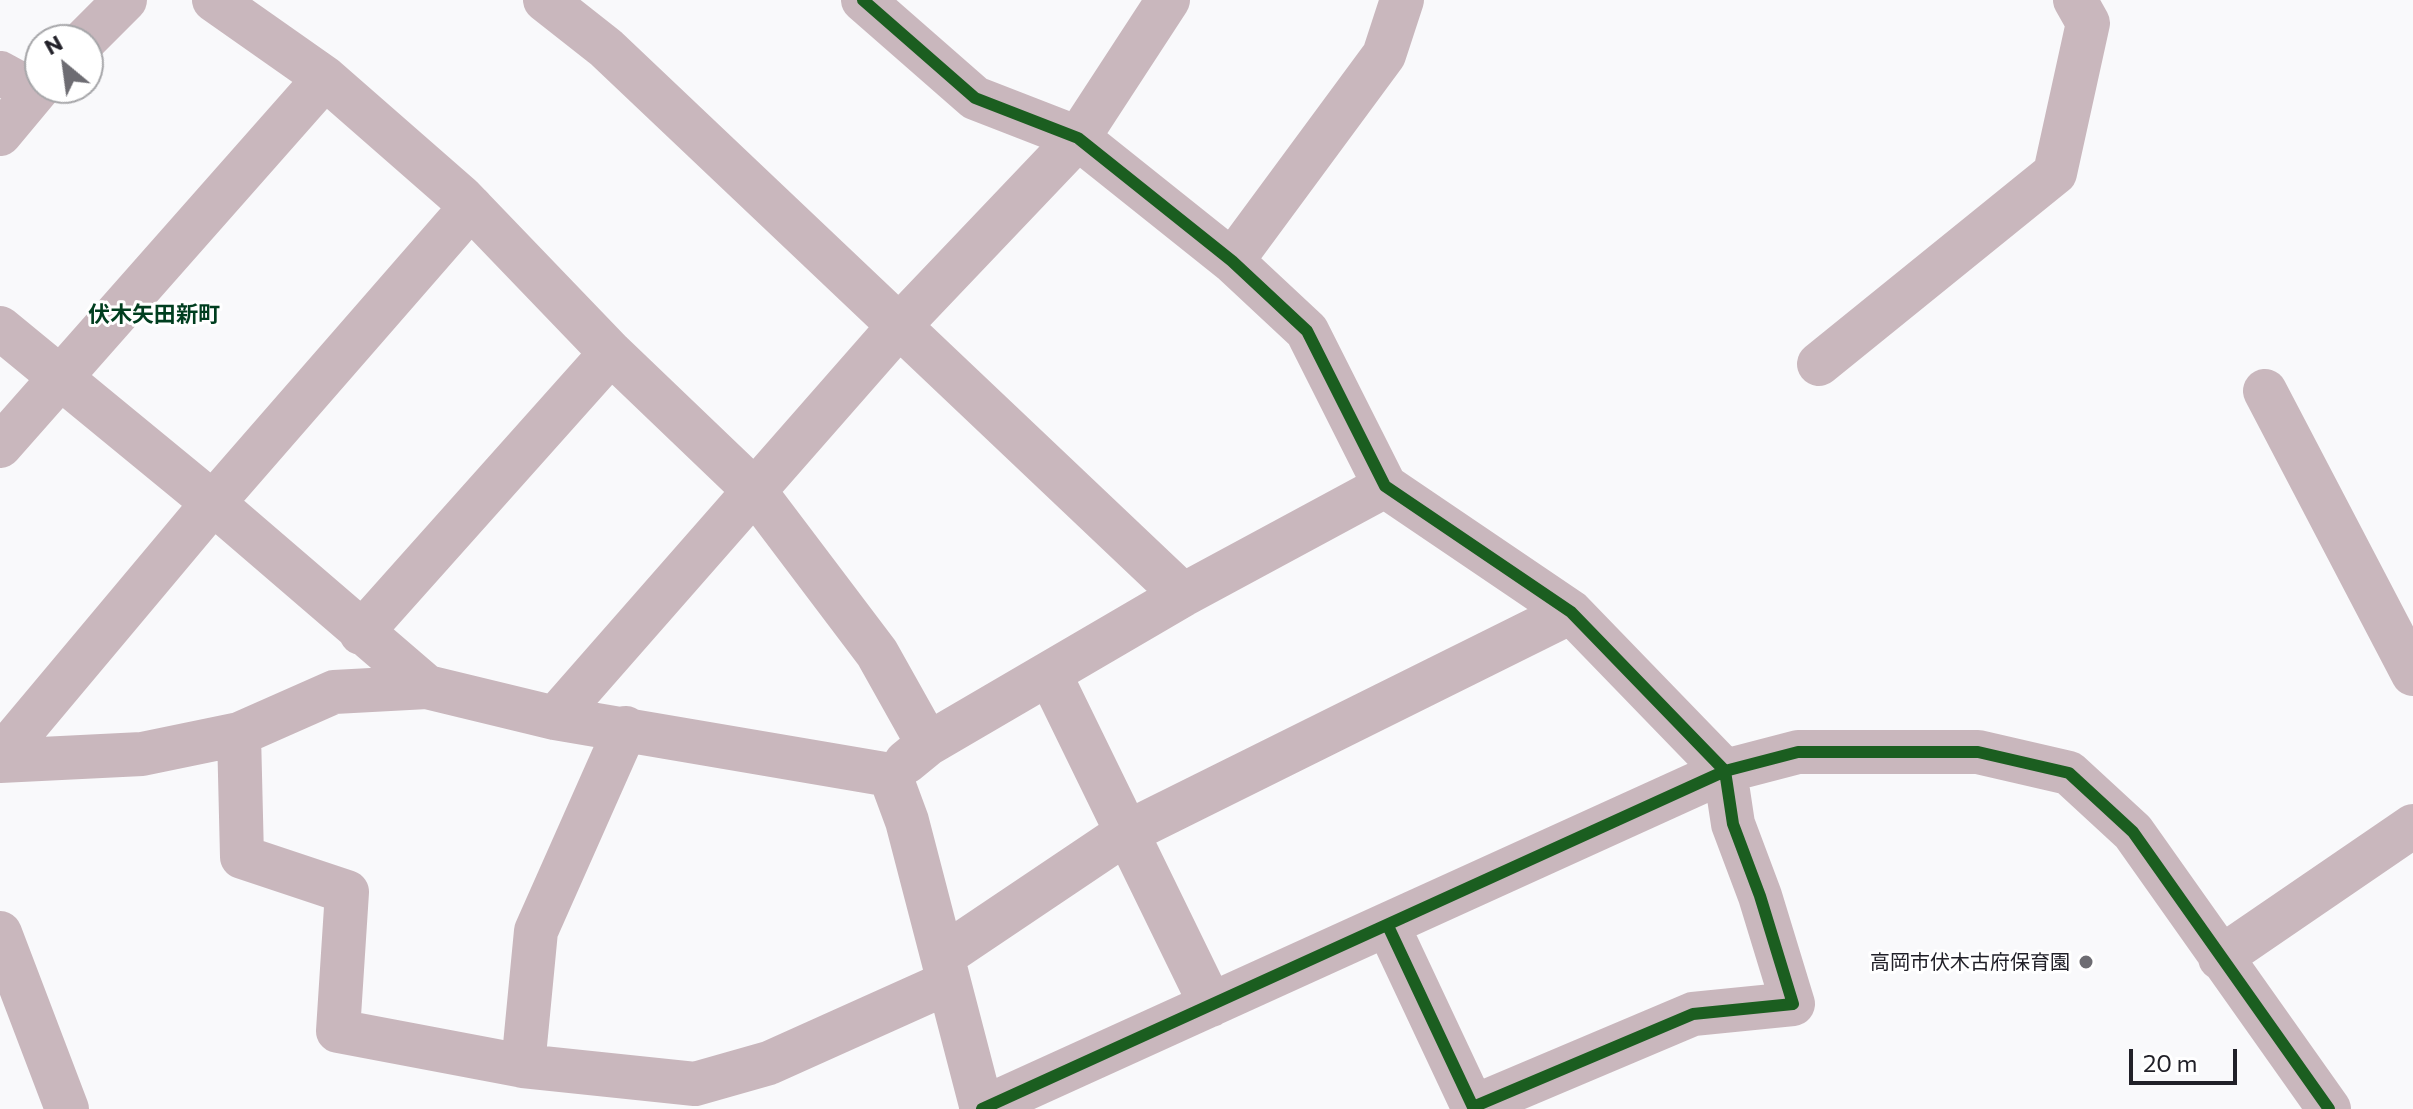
<!DOCTYPE html>
<html>
<head>
<meta charset="utf-8">
<style>
	body { margin:0 }
	#map { position:relative; width:2413px; height:1109px; overflow:hidden; background:#f9f9fb; font-family:Commissioner,sans-serif }
	canvas { display:block }
	.north { position:absolute; left:24px; top:24px; width:80px; height:80px; box-sizing:border-box; background:#fff; border:2px solid #a6a6a9; border-radius:50%; rotate:331deg; font-size:22px; font-weight:700; line-height:32px; text-align:center; color:#212028 }
	.north::after { content:''; display:block; margin:auto; width:28px; height:36px; background:#6d6c72; clip-path:polygon(50% 0,100% 100%,50% 72%,0 100%) }
	.scale { position:absolute; left:2129px; top:1049px; width:108px; height:36px; box-sizing:border-box; border:4px solid #212028; border-top:0; padding-left:10px; font-size:24px; line-height:28px; white-space:nowrap; color:#212028; -webkit-text-stroke:6px #fff; paint-order:stroke }
</style>
</head>
<body>
<div id="map">
<canvas width="2413" height="1109"></canvas>
<div class="north">N</div>
<div class="scale">20 m</div>
</div>
<script>
const g = document.querySelector('canvas').getContext('2d');
g.lineJoin = 'round';
function trace(path, color, width, dash) {
  g.strokeStyle = color;
  g.lineWidth = width;
  g.lineCap = dash ? 'butt' : 'round';
  g.setLineDash(dash || []);
  g.stroke(path);
}
function drawText(font, color, halo, rows, align = 'center') {
  g.font = font + ' Commissioner,"Noto Sans JP",sans-serif';
  g.lineWidth = 6;
  g.setLineDash([]);
  g.textBaseline = 'middle';
  g.strokeStyle = halo;
  g.fillStyle = color;
  for (const [text, x, y, turn = 0] of rows) {
    g.save();
    g.translate(x, y);
    g.rotate((+turn || 0) * Math.PI / 180);
    g.textAlign = isNaN(turn) ? turn : align;
    if (halo) g.strokeText(text, 0, 0);
    g.fillText(text, 0, 0);
    g.restore();
  }
}
const minor = new Path2D(`
	M214,0L325,78L461,197L611,353L753,489L877,653L928,744
	M545,0L606,48L1183,595
	M863,0L975,98L1078,138L1232,261L1307,331L1385,486L1571,612L1725,771L1733,824L1760,896L1793,1004L1693,1014L1473,1107L1388,926
	M85,40L125,0
	M0,73L35,92
	M0,134L40,86
	M1232,261L1384,55L1402,0
	M0,328L213,503L427,687
	M1819,364L2055,173L2088,23L2075,0
	M2265,391L2413,674
	M0,446L325,78
	M361,633L611,353
	M1050,675L1211,1005
	M555,718L899,326L1078,138L1168,0
	M239,734L242,857L347,892L338,1031L523,1066L695,1084L769,1063L947,983
	M0,757L213,503L471,207
	M0,761L142,754L239,734L334,692L427,687L555,718L890,775
	M906,762L928,744L1183,595L1385,486
	M890,775L907,821L982,1109
	M0,933L67,1109
	M943,956L1126,833L1571,612
	M2220,958L2413,826
	M523,1066L536,931L626,728
	M981,1109L1725,771L1798,752H1978L2069,773L2133,832L2329,1109`);
const cycleway = new Path2D(`
	M863,0L975,98L1078,138L1232,261L1307,331L1385,486L1571,612L1725,771L1733,824L1760,896L1793,1004L1693,1014L1473,1107L1388,926
	M982,1109L1725,771L1798,752H1978L2069,773L2133,832L2329,1109`);
const markers = [
	[2086,962,8,"#6d6c72"]
];
const poiNames = [
	["高岡市伏木古府保育園",2070,962]
];
const neighbourhoodNames = [
	["伏木矢田新町",154,315]
];
trace(minor, '#c9b7bd', 44);
trace(cycleway, '#1b5e20', 12);
for (const [x, y, r, color] of markers) {
  const dot = new Path2D();
  dot.arc(x, y, r, 0, 2 * Math.PI);
  g.fillStyle = color;
  g.fill(dot);
  trace(dot, '#fff', 3);
}
drawText('20px', '#212028', '#fff', poiNames, 'right');
drawText('bold 22px', '#003e1f', '#fff', neighbourhoodNames);
</script>
</body>
</html>
